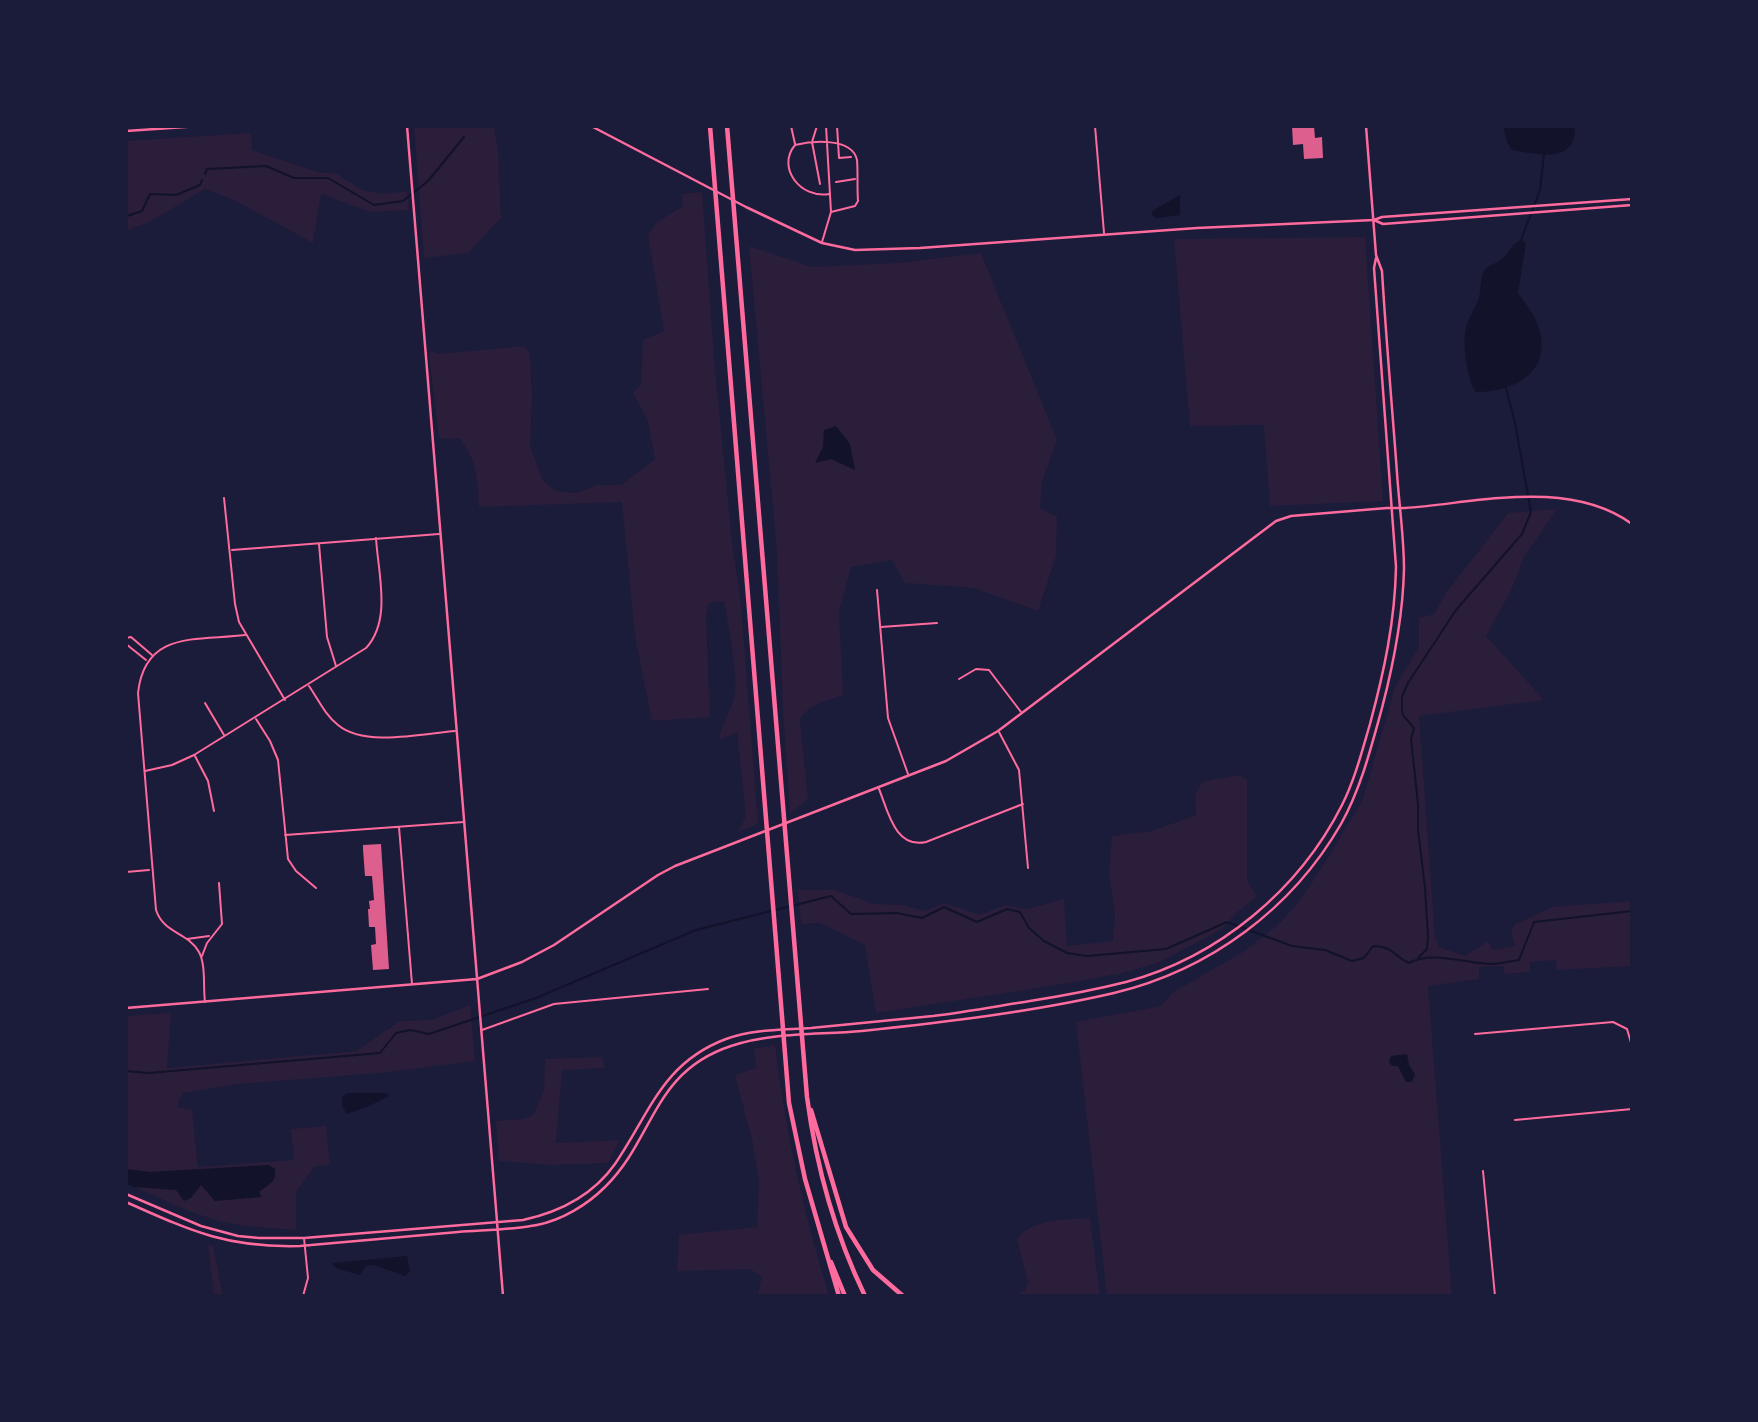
<!DOCTYPE html>
<html>
<head>
<meta charset="utf-8">
<style>
	body { margin:0 }
	#map { position:relative; width:1758px; height:1422px; overflow:hidden; background:#1b1b3a; font-family:"Fira Sans Condensed",sans-serif }
	canvas { display:block }
	.frame { position:absolute; inset:0; border:128px solid #1b1b3a; pointer-events:none }
</style>
</head>
<body>
<div id="map">
<canvas width="1758" height="1422"></canvas>
<div class="frame"></div>
</div>
<script>
const g = document.querySelector('canvas').getContext('2d');
g.lineJoin = 'round';
function fillPath(path, color) {
  g.fillStyle = color;
  g.fill(path, 'evenodd');
}
function trace(path, color, width, dash) {
  g.strokeStyle = color;
  g.lineWidth = width;
  g.lineCap = dash ? 'butt' : 'round';
  g.setLineDash(dash || []);
  g.stroke(path);
}
const green = new Path2D(`
	M414,126H494L498,151L501,218L468,253L424,258Z
	M251,133L252,150L318,172L337,174L362,190L383,194L407,191L409,210L371,212L321,194L313,243L236,201L205,189L151,221L126,231V141Z
	M702,192L715,370L732,542L741,604L758,824L738,832L746,816L737,732L719,740C721,723 732,710 735,694C738,674 728,623 724,601L709,603L706,616L710,717L652,721L635,636L622,502L479,507C477,478 478,463 460,439L439,438L429,356L431,351L440,354L524,346L530,353L532,398L530,446L543,481L556,491L576,493L597,485H621L655,459L648,421L633,393L641,385L643,340L664,331L648,235L656,223L683,206L682,194Z
	M1365,237L1383,501L1270,506L1264,425L1190,426L1174,239Z
	M749,246L812,267L899,263L981,253L1057,440L1042,482L1040,508L1057,517L1056,556L1038,611L974,588L905,583L892,560L851,567L839,611L843,695C826,701 808,704 800,720L808,799L790,814L783,709L777,552Z
	M1557,509L1524,557L1511,591L1486,636L1544,700L1419,716L1435,937L1439,947L1465,956L1488,941L1493,950L1515,946L1511,932L1514,925L1552,907L1632,901V966L1557,970L1556,960L1530,962V972L1504,974L1503,966L1479,967V979L1428,986L1452,1296H1107L1076,1022L1161,1006L1172,993L1243,952L1278,925L1298,903L1323,866L1363,799L1395,687L1419,647V618L1434,614L1446,593L1508,513Z
	M1239,775L1247,779V881L1257,897L1236,913L1222,929L1160,962L1123,973L1057,985L876,1013L865,945L820,923L801,924L798,890H835L874,904L903,905L925,911L944,903L980,915L1004,905L1027,909L1064,899L1067,946L1113,941L1115,915L1109,872L1112,836L1152,831L1196,815L1195,795L1202,782Z
	M470,1005L475,1061L379,1073L238,1084L182,1093L177,1107L192,1110L198,1167L294,1160L291,1129L326,1126L330,1164L314,1167L296,1192V1230C270,1228 244,1227 219,1221C186,1212 156,1196 126,1183V1016L171,1013L167,1068L356,1051L400,1021L432,1020Z
	M775,1045C785,1131 804,1214 829,1296H757L762,1277L750,1269L677,1271L679,1235L757,1227L759,1181L753,1144L735,1075L756,1068L754,1049Z
	M603,1057L604,1068L562,1070L556,1143L620,1140L608,1163L552,1165L499,1161L496,1121L524,1119L534,1114L544,1090L545,1059Z
	M1090,1218L1100,1296H1016L1025,1290L1028,1282L1017,1240C1030,1218 1067,1220 1090,1218Z
	M208,1244L213,1246L223,1296H214Z`);
const water = new Path2D(`
	M1503,126H1575C1576,165 1538,154 1512,150L1507,142Z
	M1180,195V215L1157,218L1152,215V211Z
	M1521,240L1526,243L1518,293C1525,303 1535,315 1538,326C1554,371 1515,392 1476,392C1467,381 1462,343 1466,328C1469,317 1475,308 1479,298C1481,289 1480,279 1484,271C1488,264 1497,264 1502,259C1509,253 1512,243 1521,240Z
	M836,426L850,444L855,470L831,459L815,463L823,447L824,430Z
	M1407,1054L1409,1065L1415,1074L1412,1082H1406L1398,1066H1392L1389,1062L1391,1056Z
	M347,1093H386L389,1096L369,1106L347,1114L342,1106V1097Z
	M269,1165L275,1169C277,1182 268,1185 259,1192L262,1197L215,1201L201,1185L191,1198L184,1201L176,1190L133,1187L126,1183V1169L150,1172Z
	M407,1256L410,1271L405,1276L374,1265L366,1266L360,1275L338,1269L333,1265V1263Z`);
const stream = new Path2D(`
	M205,174L207,169L266,166L294,178H328L374,205L403,201L428,181L464,137
	M126,214L127,216L142,211L150,194L176,195L200,185L202,180
	M1521,240L1540,190L1544,154
	M1418,958L1427,949L1428,937L1425,888L1418,830V804L1411,739L1414,728L1403,715L1402,710V697L1408,683L1456,610L1522,534L1531,512L1515,423L1506,388
	M126,1071L149,1073L380,1053L396,1033L410,1030L429,1034L536,998L696,930L831,896L851,914L897,913L922,918L944,907L977,922L1007,909L1020,912L1029,928L1044,941L1067,953L1087,956L1166,949L1227,922L1292,946L1325,950L1352,961L1364,958L1373,946C1395,947 1393,956 1409,963C1433,950 1466,964 1492,964C1501,964 1510,961 1519,960L1534,922L1632,911`);
const building = new Path2D(`
	M1292,126H1314L1315,138L1322,137L1323,158L1304,159L1303,144L1293,145Z
	M381,844L389,969L373,970L371,945L376,944L375,927H369L368,909H370L369,901L374,900L372,876H365L363,849V845Z`);
const minor = new Path2D(`
	M791,126L795,144
	M817,126L812,142L820,184
	M837,126L839,158L851,157
	M1095,126L1104,233
	M836,182L855,179
	M829,194C801,199 776,168 795,145C812,141 852,137 857,160C858,170 857,189 858,201L855,206L831,212
	M822,242L831,212L826,126
	M224,498L235,604L239,622L285,700
	M319,544L327,637L336,666
	M232,550L439,534
	M877,590L888,718L908,774
	M881,627L937,623
	M126,638L131,637L152,655
	M126,644L146,660
	M959,679L976,669L989,670L1021,712
	M309,686C318,699 325,715 338,725C364,747 422,734 455,731
	M205,703L224,735
	M256,719L270,741L278,760L288,859L296,871L316,888
	M999,732L1019,770L1028,868
	M195,756L208,781L214,811
	M145,771L172,765L194,755L366,648C392,620 378,573 376,538
	M879,789C888,811 895,849 926,842L1023,804
	M399,827L412,984
	M285,835L464,822
	M126,872L149,870
	M187,939L209,936
	M202,956L207,943L222,924L219,883
	M205,1002C203,987 206,965 199,952C188,932 164,934 156,910L138,693C145,630 197,641 245,635
	M482,1030L554,1004L708,989
	M1475,1034L1613,1022L1627,1029L1632,1046
	M1515,1120L1632,1109
	M1483,1171L1495,1296
	M303,1296L308,1278L304,1238`);
const tertiary = new Path2D(`
	M407,126L497,1221
	M591,126L746,207L822,243L855,250L920,248L1197,228L1374,220
	M126,131L200,126
	M126,1008L477,979L522,962L554,945L658,875L675,866L946,761L998,731L1276,521L1291,516L1387,508H1405C1477,503 1568,478 1632,524`);
const secondary = new Path2D(`
	M1374,220L1382,217L1632,199
	M1374,220L1383,224L1632,205
	M126,1194L201,1226L238,1236L259,1238H304L523,1220C560,1212 593,1195 615,1164C650,1113 662,1063 726,1039C753,1029 783,1030 811,1028C852,1024 892,1020 933,1016C965,1012 998,1006 1030,1001C1062,996 1094,990 1126,982C1219,957 1299,890 1342,805C1355,779 1362,751 1370,724C1384,672 1395,621 1396,567L1374,268L1376,258
	M126,1202C191,1231 227,1248 300,1246C353,1241 405,1237 458,1232C484,1230 511,1230 537,1225C562,1220 587,1205 605,1187C655,1138 652,1072 731,1046C772,1032 819,1035 862,1031C946,1022 1032,1012 1114,993C1210,970 1292,909 1341,824C1361,788 1371,748 1382,708C1394,662 1403,617 1404,569C1404,537 1399,504 1397,473C1392,405 1386,338 1382,271L1376,255L1366,126
	M497,1222L503,1296`);
const motorway = new Path2D(`
	M710,126L789,1103L805,1179L839,1296
	M727,126L807,1097C816,1165 835,1234 865,1296
	M811,1110L846,1227L873,1270L903,1296
	M831,1262L845,1296`);
fillPath(green, '#2a1e3b');
fillPath(water, '#12122b');
trace(stream, '#12122b', 2);
fillPath(building, '#dd5f8e');
trace(minor, '#ff6b9d', 2);
trace(tertiary, '#ff6b9d', 2.5);
trace(secondary, '#ff6b9d', 2.5);
trace(motorway, '#ff6b9d', 4.5);
</script>
</body>
</html>
